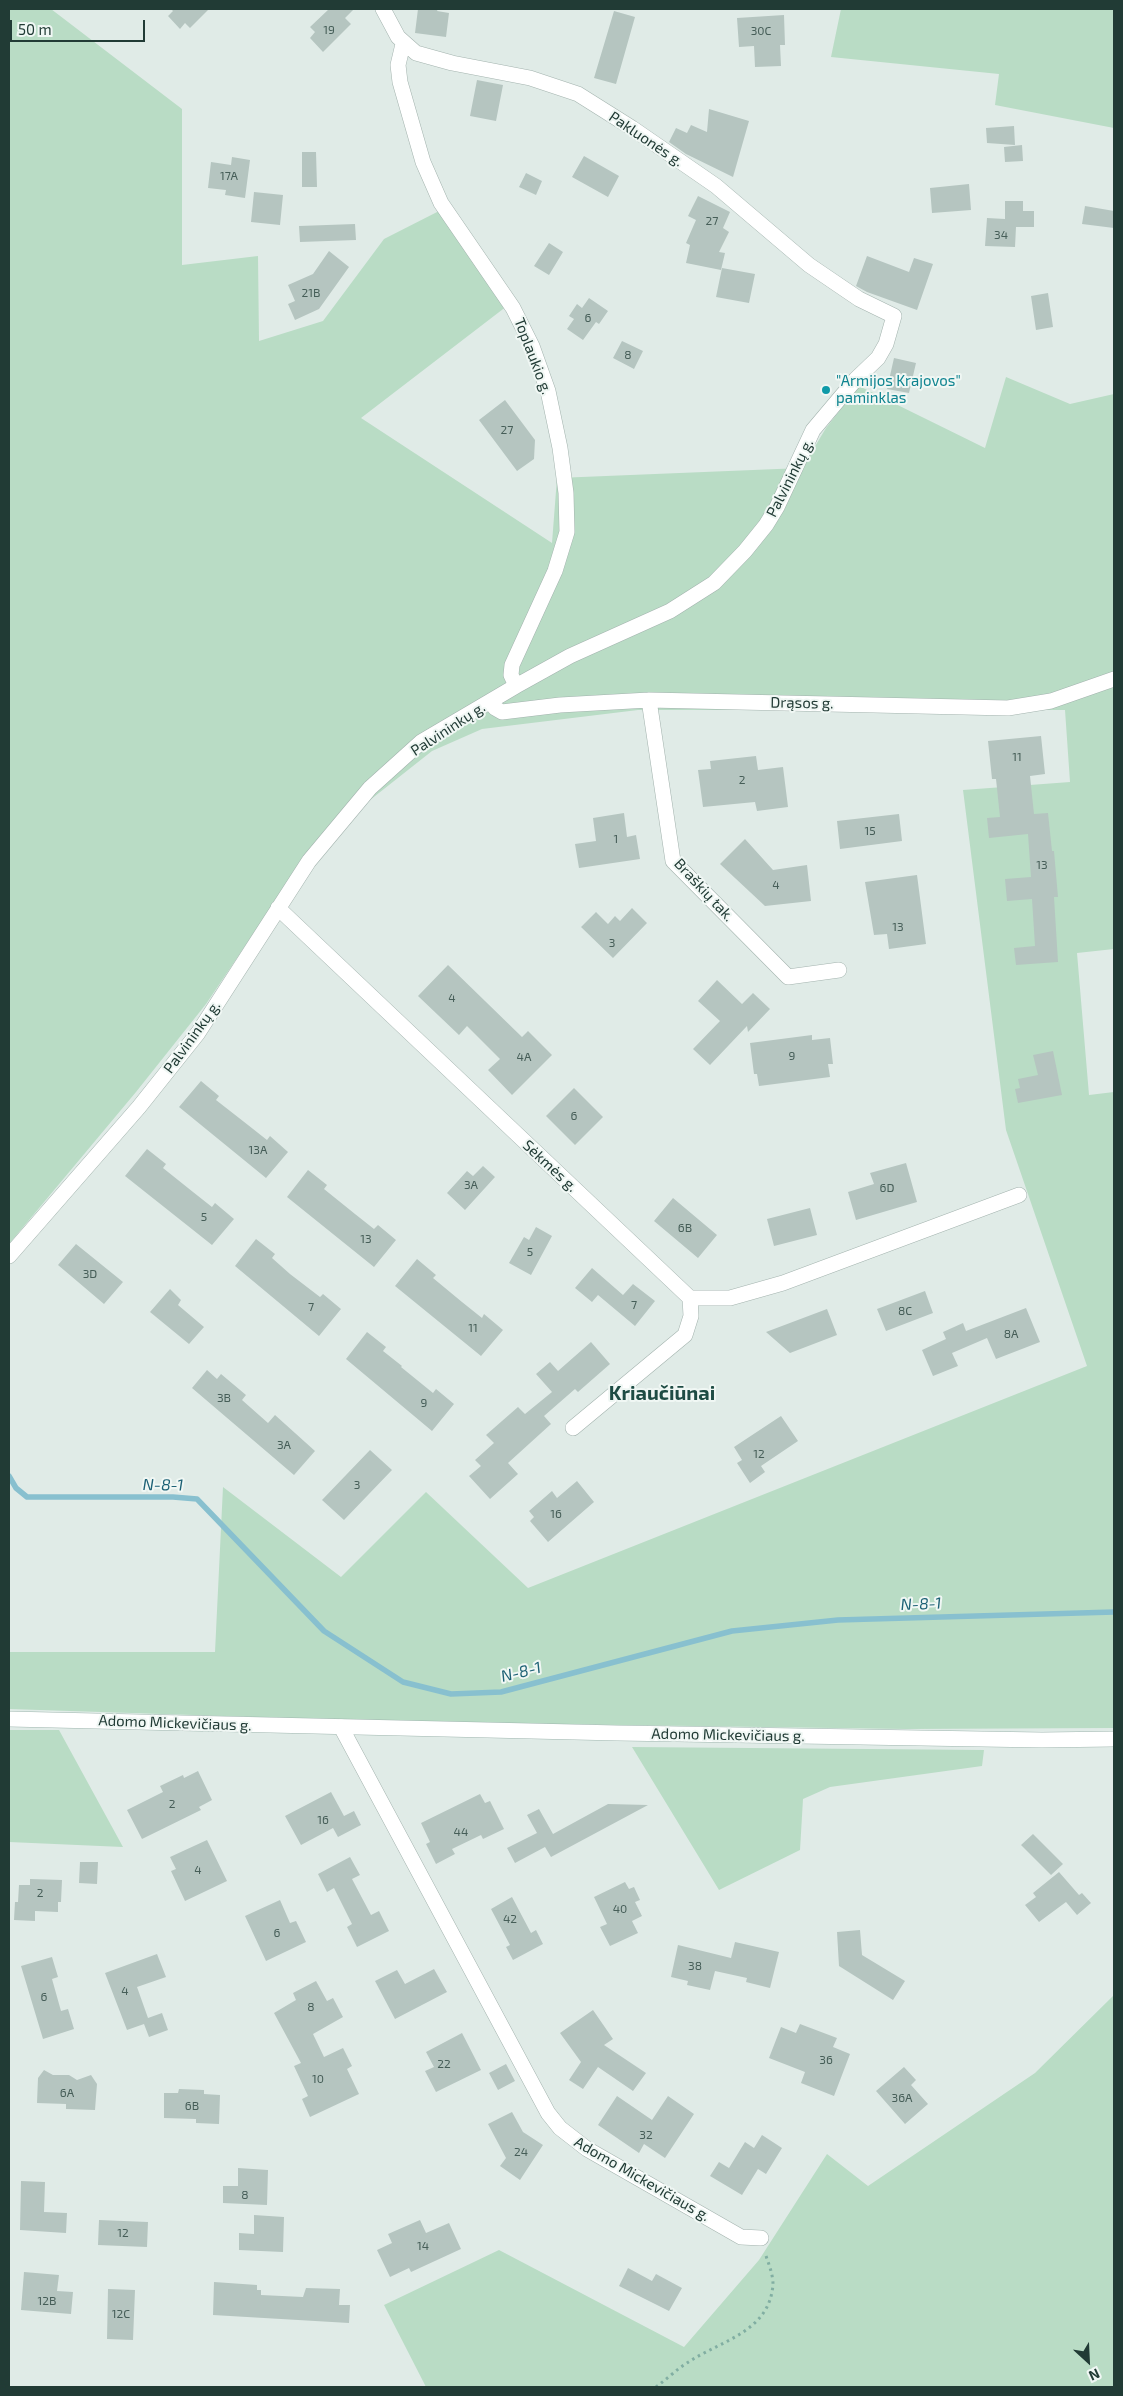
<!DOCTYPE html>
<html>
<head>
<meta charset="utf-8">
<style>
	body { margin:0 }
	#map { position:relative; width:1123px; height:2396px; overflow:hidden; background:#e0ebe7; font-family:"Exo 2",sans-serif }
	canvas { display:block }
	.frame { position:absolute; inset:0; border:10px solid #213b35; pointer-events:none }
	.north { position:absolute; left:1063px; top:2336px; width:50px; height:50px; -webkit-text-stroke:4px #f0f7f4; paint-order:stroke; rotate:155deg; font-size:14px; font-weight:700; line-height:20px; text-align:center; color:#213b35 }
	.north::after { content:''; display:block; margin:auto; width:18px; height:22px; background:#213b35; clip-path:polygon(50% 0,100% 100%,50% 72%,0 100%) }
	.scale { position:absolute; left:10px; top:20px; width:135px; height:22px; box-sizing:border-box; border:2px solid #213b35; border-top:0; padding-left:6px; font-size:15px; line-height:18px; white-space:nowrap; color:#213b35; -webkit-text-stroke:4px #f0f7f4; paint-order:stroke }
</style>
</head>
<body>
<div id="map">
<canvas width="1123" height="2396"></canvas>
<div class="frame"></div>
<div class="north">N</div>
<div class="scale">50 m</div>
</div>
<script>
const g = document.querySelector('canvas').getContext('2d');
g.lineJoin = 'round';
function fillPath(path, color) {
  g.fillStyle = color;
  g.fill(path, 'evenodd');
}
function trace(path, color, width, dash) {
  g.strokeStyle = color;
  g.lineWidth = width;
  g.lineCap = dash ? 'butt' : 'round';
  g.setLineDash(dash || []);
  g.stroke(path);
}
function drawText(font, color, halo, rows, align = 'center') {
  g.font = font + ' "Exo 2",sans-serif';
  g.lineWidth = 4;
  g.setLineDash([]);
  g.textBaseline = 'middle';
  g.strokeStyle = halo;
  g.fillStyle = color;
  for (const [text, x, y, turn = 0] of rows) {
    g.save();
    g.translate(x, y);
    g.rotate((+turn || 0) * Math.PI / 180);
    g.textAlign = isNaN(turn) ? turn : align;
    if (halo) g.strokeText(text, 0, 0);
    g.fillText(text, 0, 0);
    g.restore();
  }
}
const green = new Path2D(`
	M9,9H51L182,109V265L258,256L259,341L323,321L384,239L443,209L507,306L361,418L552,543L557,478L802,468L826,428L859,386L985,448L1006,377L1070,404L1114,394V949L1077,953L1089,1095L1114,1092V1728L906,1729L407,1722L9,1709V1652H215L223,1487L341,1577L426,1492L528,1588L1087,1366L1006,1130L963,790L1070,782L1065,710H638L482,729L432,751L365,804L280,894L206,1004L136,1092L9,1244Z
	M841,9H1114V128L995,105L999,74L831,57Z
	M9,1730H59L123,1847L9,1842Z
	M632,1747L984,1750L982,1766L830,1787L803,1799L800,1850L719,1890Z
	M1114,1995V2387H426L384,2305L499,2250L684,2347L759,2260L827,2154L868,2186L1035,2073Z`);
const stream = new Path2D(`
	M9,1476L16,1488L27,1497H173L197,1499L324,1631L403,1682L451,1694L501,1692L732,1631L838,1620L1114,1612`);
const building = new Path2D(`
	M171,9H209L190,28L185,23L180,29L168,16L173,11Z
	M329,9H354L345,18L351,24L323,52L310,38L315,32L310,27Z
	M418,9H438L437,11L449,13L446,37L415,33Z
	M614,11L635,17L616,84L594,78Z
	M784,15L785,45H780L781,66L755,67L754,46L739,47L737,18Z
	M477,80L503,85L496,121L470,116Z
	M709,109L749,121L733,177L686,154L669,142L676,128L687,133L691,125L707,132Z
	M1014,126L1015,145L987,143L986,128Z
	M1022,145L1023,161L1005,162L1004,147Z
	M302,152H316L317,187H302Z
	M584,156L619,176L608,197L572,177Z
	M232,157L250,160L245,198L225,195L226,190L208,188L211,162L231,165Z
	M526,173L542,181L536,195L519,187Z
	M969,184L971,210L932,213L930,188Z
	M254,192L283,195L280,225L251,222Z
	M698,196L730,212L723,228L729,232L719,252L725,253L721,270L686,263L690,245L686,243L696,220L688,216Z
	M1005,201H1023V211H1034V227H1016L1015,247L985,246L987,218L1005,219Z
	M1085,206L1114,211V228L1082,224Z
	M355,224L356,240L300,242L299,226Z
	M549,243L563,252L549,275L534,266Z
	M329,251L349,267L319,309L295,320L288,304L295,301L288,285L313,274Z
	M867,256L909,272L914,258L933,264L917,310L867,292L856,286Z
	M722,268L755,274L749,303L716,297Z
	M1048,293L1053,327L1036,330L1031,296Z
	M589,298L608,311L599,324L596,322L583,340L567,329L574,319L569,316L577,304L582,308Z
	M622,341L643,351L634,369L613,358Z
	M894,358L916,363L909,393L887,389Z
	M505,400L535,440L534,459L517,471L479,420Z
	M1041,736L1045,774L1030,776L1034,814L1048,813L1052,851H1054L1058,897H1054L1058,962L1016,965L1014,948L1035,946L1032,899L1007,901L1005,879L1031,877L1028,834L989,838L987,818L1000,817L996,779H992L988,741Z
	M756,756L758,770L783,767L788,807L757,811L755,802L703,807L698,770L711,769L710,761Z
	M624,813L627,837L636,835L640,859L579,868L575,844L596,841L593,818Z
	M899,814L902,841L840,849L837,821Z
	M745,839L773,870L807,865L811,901L765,906L720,864Z
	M917,875L926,944L889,949L887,934L874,935L865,882Z
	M632,908L647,923L613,958L581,927L596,912L608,924L615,916L620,921Z
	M448,965L522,1037L528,1031L552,1055L512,1095L488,1070L500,1059L467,1026L459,1035L418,996Z
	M717,980L742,1004L753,993L770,1009L748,1032L747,1026L710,1065L693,1049L720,1021L698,1001Z
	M812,1035V1040L830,1038L833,1064H828L830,1077L759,1086L757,1074H754L750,1043Z
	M1053,1051L1062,1095L1018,1103L1015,1089L1020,1088L1018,1079L1038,1075L1033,1055Z
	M201,1081L219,1096L216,1100L248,1125L267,1140L270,1136L288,1152L266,1178L179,1107Z
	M574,1088L603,1117L575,1145L546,1116Z
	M147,1149L166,1164L163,1168L193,1192L212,1207L215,1203L234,1219L212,1245L125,1176Z
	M906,1163L917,1202L856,1220L848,1192L874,1184L870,1173Z
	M483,1166L495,1177L465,1210L447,1193L467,1171L473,1176Z
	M308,1170L327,1185L324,1189L355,1214L374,1229L378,1225L396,1240L374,1267L287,1197Z
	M673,1198L717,1235L698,1258L654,1221Z
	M810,1208L817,1235L774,1246L767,1219Z
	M536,1227L552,1236L531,1275L509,1263L524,1237L529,1240Z
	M256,1239L275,1254L272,1258L290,1274L320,1297L323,1294L341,1309L319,1336L235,1266Z
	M76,1244L123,1282L104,1304L58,1265Z
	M417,1259L436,1275L433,1278L462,1302L482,1318L484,1314L503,1330L481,1356L395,1286Z
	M592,1268L623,1295L633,1284L655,1301L635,1326L598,1295L592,1302L575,1288Z
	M170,1289L181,1300L178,1305L204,1327L189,1344L150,1312Z
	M925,1291L933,1313L886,1331L877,1309Z
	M1026,1308L1040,1342L996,1359L987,1338L952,1353L958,1366L933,1376L922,1350L946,1339L943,1332L963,1323L966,1331Z
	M827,1309L837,1335L790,1353L766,1332Z
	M367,1332L386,1347L383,1351L402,1366L401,1367L433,1393L436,1389L454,1404L432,1431L346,1359Z
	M591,1342L610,1364L578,1392L575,1389L544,1416L551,1424L508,1463L518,1474L490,1499L469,1476L481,1466L475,1460L494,1443L486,1435L518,1407L525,1414L552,1392L536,1374L550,1362L558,1371Z
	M207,1370L217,1379L221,1374L246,1395L242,1400L268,1423L275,1415L315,1451L294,1475L192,1388Z
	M781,1416L798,1441L761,1466L765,1472L750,1483L737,1463L742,1460L734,1447Z
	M370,1450L392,1470L344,1520L322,1500Z
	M577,1481L594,1502L548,1542L530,1521L534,1517L529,1511L552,1491L557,1498Z
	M198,1771L212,1800L199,1807L201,1810L142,1839L127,1810L163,1792L160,1786L183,1775L184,1778Z
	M331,1792L344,1816L354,1811L361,1825L338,1837L333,1828L301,1845L285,1816Z
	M480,1794L485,1803L490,1801L504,1829L483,1839L481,1835L452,1849L455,1854L436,1864L426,1844L430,1842L421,1823Z
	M608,1804L648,1805L551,1857L545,1847L515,1863L507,1848L537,1833L527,1815L539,1809L553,1834Z
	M1033,1834L1063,1864L1051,1875L1021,1845Z
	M207,1840L227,1881L185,1901L171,1871L176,1869L170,1857Z
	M350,1857L360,1875L352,1879L371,1915L379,1911L389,1931L357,1947L347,1927L352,1924L334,1888L327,1892L318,1874Z
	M80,1862H98L97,1884L79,1883Z
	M1059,1872L1079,1895L1082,1893L1091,1903L1077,1915L1066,1902L1039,1922L1025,1905L1036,1897L1033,1893Z
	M30,1879L62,1880L61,1902H58V1912L35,1911V1921L14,1920L15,1902H18L19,1885H30Z
	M625,1882L629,1889L634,1887L640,1900L635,1902L642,1916L632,1921L638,1933L610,1946L600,1927L607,1924L594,1897Z
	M512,1897L531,1933L536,1930L543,1944L513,1960L506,1947L510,1945L491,1909Z
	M280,1900L290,1923L296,1921L306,1942L266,1961L245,1916Z
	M860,1930L862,1955L905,1981L893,2000L839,1966L837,1932Z
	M735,1942L779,1952L770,1988L746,1982L747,1978L715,1971L710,1990L687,1985L688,1981L671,1977L678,1945L731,1958Z
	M157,1954L166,1977L137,1987L148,2018L162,2013L168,2030L149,2037L144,2024L127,2030L105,1973Z
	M52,1957L58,1977L52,1979L61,2011L68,2009L74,2029L43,2039L21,1966Z
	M434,1969L447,1992L395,2019L375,1981L397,1970L405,1984Z
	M316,1981L327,2001L333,1998L343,2017L313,2034L324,2057L343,2048L352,2066L347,2069L359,2094L310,2117L302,2099L308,2096L294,2066L301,2063L274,2013L296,2000L293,1993Z
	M593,2010L613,2039L604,2045L646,2073L633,2091L598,2067L583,2089L569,2080L581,2062L560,2033Z
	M800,2024L837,2038L833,2047L850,2054L834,2096L801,2083L805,2072L769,2058L781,2027L796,2033Z
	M462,2033L481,2070L436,2092L425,2071L434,2067L426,2052Z
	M506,2064L515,2081L498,2090L489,2073Z
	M904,2067L916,2080L911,2085L928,2104L905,2124L876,2091Z
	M44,2070L53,2075H69L77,2080L91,2075L97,2084L95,2110L66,2109V2104L37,2103L38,2078Z
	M179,2089L204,2090V2094L220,2095L219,2124L196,2123V2119L164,2118V2093H178Z
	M617,2096L652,2120L668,2096L694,2114L665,2158L644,2144L639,2153L598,2125Z
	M512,2112L523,2132L543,2145L520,2180L500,2166L506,2158L488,2124Z
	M762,2135L782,2148L766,2174L758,2169L742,2195L710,2176L719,2162L729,2168L745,2142L754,2148Z
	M238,2168L268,2170L267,2205L223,2203V2186H238Z
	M21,2181L45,2182L44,2212L67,2213L66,2233L20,2230Z
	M254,2215L284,2217L283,2252L239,2250V2233L254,2234Z
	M99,2220L148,2222L147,2247L98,2245Z
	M420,2220L426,2233L449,2223L461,2249L411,2272L409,2268L390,2277L377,2250L392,2243L388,2234Z
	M628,2268L652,2281L656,2274L682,2288L669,2311L619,2286Z
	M24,2272L59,2275L57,2291L73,2292L71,2314L21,2310Z
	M214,2282L257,2285V2290H261V2295L303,2297L306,2288L340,2289L339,2305H350L349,2323L213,2315Z
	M108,2289L135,2290L133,2340L107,2339Z`);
const path = new Path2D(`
	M656,2387C667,2379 678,2368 690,2361C723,2340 770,2331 773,2284C773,2274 768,2262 765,2253`);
const street = new Path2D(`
	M403,44L398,65L400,82L423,162L441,203L513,308L532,346L548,391L560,448L566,493L567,532L555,571L512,665L511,675L516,686
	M649,700L673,861L788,977L839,970
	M490,702L495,708L502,712L560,705L649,700L1008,708L1051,701L1114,679
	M278,908L690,1298L691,1316L685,1335L573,1428
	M9,1256L139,1107L198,1033L309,861L370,788L421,742L516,686L570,656L670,611L714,583L745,551L766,525L777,507L813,430L856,379L878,358L886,344L894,316L859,299L809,265L716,186L632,128L578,94L530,78L452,63L416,53L398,37L383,9
	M690,1298H730L783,1283L1019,1195
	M341,1727L548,2113L560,2128L587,2149L741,2237L761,2238`);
const secondary = new Path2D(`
	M9,1719L618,1733L1042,1740L1114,1739`);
const markers = [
	[826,390,5,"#0f9aa8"]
];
const numberNames = [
	["19",329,30],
	["30C",761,31],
	["17A",229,176],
	["27",712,221],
	["34",1001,235],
	["21B",311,293],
	["6",588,318],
	["8",628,355],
	["27",507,430],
	["11",1017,757],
	["2",742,780],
	["15",870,831],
	["1",616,839],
	["13",1042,865],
	["4",776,885],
	["13",898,927],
	["3",612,943],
	["4",452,998],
	["9",792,1056],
	["4A",524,1057],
	["6",574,1116],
	["13A",258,1150],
	["3A",471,1185],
	["6D",887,1188],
	["5",204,1217],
	["6B",685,1228],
	["13",366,1239],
	["5",530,1252],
	["3D",90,1274],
	["7",634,1305],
	["7",311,1307],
	["8C",905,1311],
	["11",473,1328],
	["8A",1011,1334],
	["3B",224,1398],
	["9",424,1403],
	["3A",284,1445],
	["12",759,1454],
	["3",357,1485],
	["16",556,1514],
	["2",172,1804],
	["16",323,1820],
	["44",461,1832],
	["4",198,1870],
	["2",40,1893],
	["40",620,1909],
	["42",510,1919],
	["6",277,1933],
	["38",695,1966],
	["4",125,1991],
	["6",44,1997],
	["8",311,2007],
	["36",826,2060],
	["22",444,2064],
	["10",318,2079],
	["6A",67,2093],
	["36A",902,2098],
	["6B",192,2106],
	["32",646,2135],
	["24",521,2152],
	["8",245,2195],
	["12",123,2233],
	["14",423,2246],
	["12B",47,2301],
	["12C",121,2314]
];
const streetNames = [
	["Pakluonės g.",646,139,34],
	["Toplaukio g.",533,356,69],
	["Palvininkų g.",790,478,-63],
	["Drąsos g.",802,703,1],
	["Palvininkų g.",448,729,-33],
	["Braškių tak.",704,890,47],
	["Palvininkų g.",192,1037,-54],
	["Sėkmės g.",550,1166,43],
	["Adomo Mickevičiaus g.",175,1723,2],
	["Adomo Mickevičiaus g.",728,1735,1],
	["Adomo Mickevičiaus g.",642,2179,30]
];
const cultureNames = [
	["\"Armijos Krajovos\"",836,381],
	["paminklas",836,398]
];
const waterNames = [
	["N-8-1",163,1485,1],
	["N-8-1",921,1604,-2],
	["N-8-1",521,1672,-14]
];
const districtNames = [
	["Kriaučiūnai",662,1393]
];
fillPath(green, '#b9dcc5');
trace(stream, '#88c0cf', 5.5);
fillPath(building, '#b5c5c0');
trace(street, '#a3b3ae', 16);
trace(secondary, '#9fb6af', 16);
trace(path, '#81aea2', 3, [2.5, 4]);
trace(street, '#fff', 15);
trace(secondary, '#fff', 15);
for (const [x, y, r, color] of markers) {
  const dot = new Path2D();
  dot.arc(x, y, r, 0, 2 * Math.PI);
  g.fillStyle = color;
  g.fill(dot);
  trace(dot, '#f0f7f4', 2);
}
drawText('12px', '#465e58', null, numberNames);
drawText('15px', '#213b35', '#f0f7f4', streetNames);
drawText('15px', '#0d838f', '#f0f7f4', cultureNames, 'left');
drawText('italic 16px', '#1d6175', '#f0f7f4', waterNames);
drawText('bold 20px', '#1e4c44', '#f0f7f4', districtNames);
</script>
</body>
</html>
